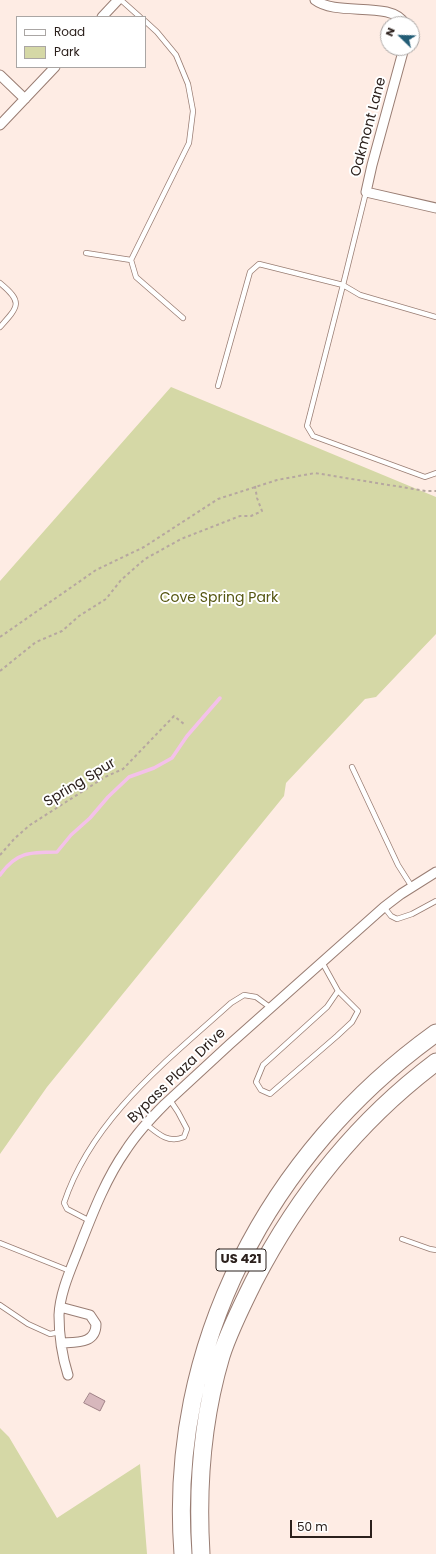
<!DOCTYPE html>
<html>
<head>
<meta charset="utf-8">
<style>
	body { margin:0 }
	#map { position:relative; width:436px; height:1554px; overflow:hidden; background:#feece4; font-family:Poppins,sans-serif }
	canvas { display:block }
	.legend { position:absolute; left:16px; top:16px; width:130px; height:52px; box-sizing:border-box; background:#fff; border:1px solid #aaa6a4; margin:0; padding:5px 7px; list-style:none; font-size:12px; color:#2b201c }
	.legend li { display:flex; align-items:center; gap:8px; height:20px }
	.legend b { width:20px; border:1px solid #aaa6a4 }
	.north { position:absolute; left:380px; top:16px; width:40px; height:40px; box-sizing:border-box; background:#fff; border:1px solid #aaa6a4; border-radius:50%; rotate:293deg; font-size:11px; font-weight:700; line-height:16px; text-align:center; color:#2b201c }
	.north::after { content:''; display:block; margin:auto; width:14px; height:18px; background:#235d76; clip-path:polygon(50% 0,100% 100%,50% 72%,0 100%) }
	.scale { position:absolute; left:290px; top:1520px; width:82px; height:18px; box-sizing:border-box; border:2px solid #2b201c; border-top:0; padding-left:5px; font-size:12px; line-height:14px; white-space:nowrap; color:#2b201c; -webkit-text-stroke:3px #fff; paint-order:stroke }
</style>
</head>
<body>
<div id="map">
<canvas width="436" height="1554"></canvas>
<ul class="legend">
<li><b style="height:5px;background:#fff"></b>Road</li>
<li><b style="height:11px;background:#d5d8a6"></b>Park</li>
</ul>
<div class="north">N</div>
<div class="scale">50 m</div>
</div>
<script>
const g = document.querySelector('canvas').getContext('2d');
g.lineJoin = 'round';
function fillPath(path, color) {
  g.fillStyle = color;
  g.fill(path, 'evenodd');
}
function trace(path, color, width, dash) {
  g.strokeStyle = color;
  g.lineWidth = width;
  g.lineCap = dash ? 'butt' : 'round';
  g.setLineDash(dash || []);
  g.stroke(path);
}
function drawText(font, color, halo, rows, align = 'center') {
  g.font = font + ' Poppins,sans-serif';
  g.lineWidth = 4;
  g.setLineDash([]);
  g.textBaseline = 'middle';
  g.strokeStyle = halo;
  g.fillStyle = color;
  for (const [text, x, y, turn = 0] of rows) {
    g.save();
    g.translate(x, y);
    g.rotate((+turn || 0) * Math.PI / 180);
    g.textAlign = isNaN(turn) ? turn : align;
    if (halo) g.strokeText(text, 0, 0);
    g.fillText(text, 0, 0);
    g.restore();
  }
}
const green = new Path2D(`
	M171,387L436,497V634L376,697L365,699L286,783L284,796L47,1087L0,1154V581Z
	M0,1428L9,1437L57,1518L140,1464L147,1554H0Z`);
const stream = new Path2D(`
	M0,875C16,852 30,852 57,852L71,835L90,818L108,797L129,777L154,768L172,758L187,736L220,698`);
const building = new Path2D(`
	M90,1393L105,1401L100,1411L84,1403Z`);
const path = new Path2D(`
	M0,637L96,570L144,547L218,499L277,480L315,473L426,491H436
	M0,671L36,642L62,631L79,616L106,599L121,580L145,559L181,539L240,516H251L262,511L257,498L255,486
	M0,855L15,838L30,825L105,777L123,769L174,716L184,724`);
const lane = new Path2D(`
	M121,0L140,17
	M145,21L157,32L176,55L188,84L193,111L189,143L131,260L136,277L183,318
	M86,253L131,260
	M0,283C23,302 19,306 0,327
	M436,317L360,295L343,285L307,426L313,436L425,477L436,473
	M218,386L250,272L259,264L343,285L366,192
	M352,767L398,865L412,887
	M384,907L391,916L397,919L412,914L436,901
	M322,962L338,991L327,1007L263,1065L256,1082L261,1090L270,1094L337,1036L352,1022L358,1011L338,991
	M146,1124C157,1133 168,1144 184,1137L187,1129L178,1112L170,1100
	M90,1221L67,1209L64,1203C92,1118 167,1061 231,1003L244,995L256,997L271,1008
	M402,1239L430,1249L436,1250
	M0,1243L70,1271
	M0,1305L28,1324L50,1334L60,1332`);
const street = new Path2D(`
	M315,0C337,17 392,0 405,24
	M102,17L118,0
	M404,48L372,165L366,192L436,208
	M0,75L25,99
	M0,125L55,67
	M60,1307L90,1315L96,1324C96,1344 77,1342 61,1343
	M68,1375C62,1356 59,1335 59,1315C60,1292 71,1269 79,1248C92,1215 105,1180 126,1150C137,1133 151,1118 165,1104L230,1044L384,907L401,894L436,872`);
const highway = new Path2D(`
	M183,1554C167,1346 269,1153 436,1033
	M201,1554C197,1488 202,1420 221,1356C229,1331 242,1305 254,1281C298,1196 359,1120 436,1062`);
const shields = [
	[241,1260,50]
];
const shieldNames = [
	["US 421",241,1260]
];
const streetNames = [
	["Oakmont Lane",369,127,-75],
	["Spring Spur",80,783,-31],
	["Bypass Plaza Drive",177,1076,-44]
];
const parkNames = [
	["Cove Spring Park",219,598]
];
fillPath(green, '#d5d8a6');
trace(stream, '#f4c1ea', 3.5);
fillPath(building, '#d7b7bc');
trace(building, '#9f8186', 1);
trace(lane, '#997d73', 6);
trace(street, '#997d73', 11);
trace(highway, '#997d73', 19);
trace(path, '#b6a7a0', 2, [3, 3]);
trace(lane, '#fff', 4.5);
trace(street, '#fff', 9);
trace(highway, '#fff', 17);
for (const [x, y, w] of shields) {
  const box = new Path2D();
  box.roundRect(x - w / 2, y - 11, w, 22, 3);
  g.fillStyle = '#fff';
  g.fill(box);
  trace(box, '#2b201c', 1);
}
drawText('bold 13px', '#2b201c', null, shieldNames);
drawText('14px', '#2b201c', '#fff', streetNames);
drawText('14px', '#565712', '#fff', parkNames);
</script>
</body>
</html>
